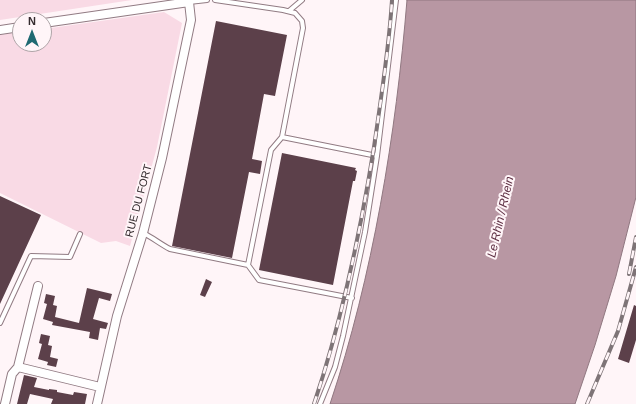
<!DOCTYPE html>
<html>
<head>
<meta charset="utf-8">
<style>
	body { margin:0 }
	#map { position:relative; width:636px; height:404px; overflow:hidden; background:#fff5f8; font-family:Helvetica,sans-serif }
	canvas { display:block }
	.north { position:absolute; left:12px; top:12px; width:40px; height:40px; box-sizing:border-box; background:#fff5f8; border:1px solid #aea4a7; border-radius:50%; rotate:0deg; font-size:11px; font-weight:700; line-height:16px; text-align:center; color:#342b2e }
	.north::after { content:''; display:block; margin:auto; width:14px; height:18px; background:#1f6a72; clip-path:polygon(50% 0,100% 100%,50% 72%,0 100%) }
</style>
</head>
<body>
<div id="map">
<canvas width="636" height="404"></canvas>
<div class="north">N</div>
</div>
<script>
const g = document.querySelector('canvas').getContext('2d');
g.lineJoin = 'round';
function fillPath(path, color) {
  g.fillStyle = color;
  g.fill(path, 'evenodd');
}
function trace(path, color, width, dash) {
  g.strokeStyle = color;
  g.lineWidth = width;
  g.lineCap = dash ? 'butt' : 'round';
  g.setLineDash(dash || []);
  g.stroke(path);
}
function drawText(font, color, halo, rows, align = 'center') {
  g.font = font + ' Helvetica,sans-serif';
  g.lineWidth = 4;
  g.setLineDash([]);
  g.textBaseline = 'middle';
  g.strokeStyle = halo;
  g.fillStyle = color;
  for (const [text, x, y, turn = 0] of rows) {
    g.save();
    g.translate(x, y);
    g.rotate((+turn || 0) * Math.PI / 180);
    g.textAlign = isNaN(turn) ? turn : align;
    if (halo) g.strokeText(text, 0, 0);
    g.fillText(text, 0, 0);
    g.restore();
  }
}
const green = new Path2D(`
	M0,0H132L0,20Z
	M164,12L182,23L157,147L130,246L116,241L101,243L0,193V35L20,32V44H44V29Z`);
const water = new Path2D(`
	M407,0H636V197L616,276L595,345L575,404H330C373,276 396,134 407,0Z`);
const building = new Path2D(`
	M216,21L287,35L275,96L264,94L252,159L262,161L260,174L249,172L232,258L172,246Z
	M282,153L356,168L355,170L357,171L355,181H353L333,285L259,270Z
	M0,196L41,215L0,304Z
	M206,279L212,282L205,297L200,295Z
	M87,288L112,294L110,301L99,298L93,319L108,323L106,329L100,328L98,340L89,338L90,332L52,325L53,322L43,319L47,304L44,303L46,294L55,296L53,305L57,306L55,317L79,323Z
	M634,305L636,306V340L629,363L618,359Z
	M41,334L50,336L48,345L52,346L50,357L58,359L56,367L47,365L48,362L38,359L42,344L39,343Z
	M24,375L37,378L34,387L49,390V389L57,390V392L73,395L74,392L87,394L85,404H51L53,399L30,394L27,404H17Z`);
const lane = new Path2D(`
	M215,0L283,10L295,13L302,21L303,28L282,137L271,150L248,265
	M189,2L207,0
	M289,11L302,0
	M282,137L377,156
	M143,233C152,237 160,244 170,249L248,265L259,280L352,298
	M0,323L31,256L70,257L80,234
	M320,404L335,367L343,336L365,232L377,156L396,0`);
const street = new Path2D(`
	M44,23L189,2L191,20L162,158L143,233L117,316L97,404
	M0,30L20,27
	M18,367L100,387
	M5,404L12,374L18,367L38,286`);
const rail = new Path2D(`
	M629,274L636,237
	M314,404C342,320 360,234 374,147C381,98 389,49 392,0
	M587,404L618,331L636,267`);
const streetNames = [
	["RUE DU FORT",139,201,-75]
];
const waterNames = [
	["Le Rhin / Rhein",501,217,-77]
];
fillPath(green, '#f9dae5');
fillPath(water, '#b897a3');
trace(water, '#907780', 1);
fillPath(building, '#5c404a');
trace(lane, '#917b83', 6);
trace(street, '#917b83', 10);
trace(lane, '#fff', 4);
trace(street, '#fff', 8);
trace(rail, '#7e7477', 4);
trace(rail, '#fff5f8', 2.5, [8]);
drawText('11px', '#342b2e', '#fff5f8', streetNames);
drawText('italic 12px', '#5f3044', '#fff5f8', waterNames);
</script>
</body>
</html>
